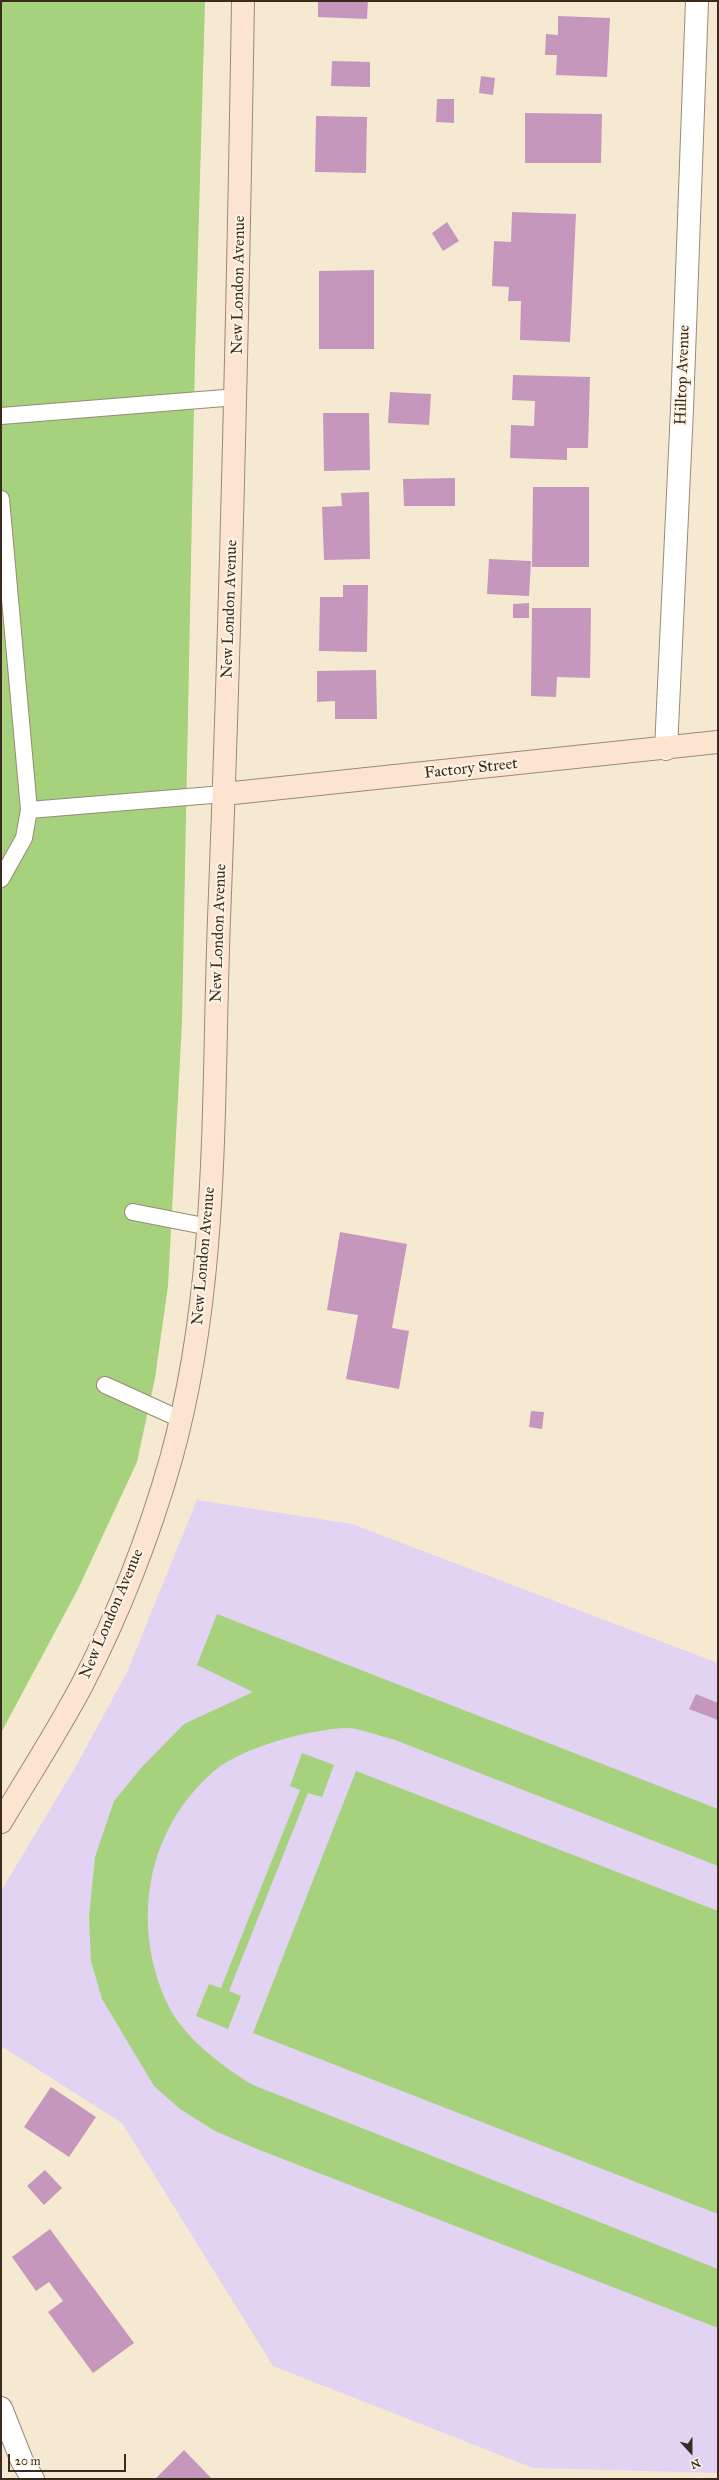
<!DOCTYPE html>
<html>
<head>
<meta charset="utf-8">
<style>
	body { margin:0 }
	#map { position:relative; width:719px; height:2480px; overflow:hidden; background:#f5ead1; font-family:"IM FELL Great Primer",serif }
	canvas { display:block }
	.frame { position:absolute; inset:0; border:2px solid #3b2a1e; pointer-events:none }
	.north { position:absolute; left:671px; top:2432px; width:40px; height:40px; -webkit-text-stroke:3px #fcf5e5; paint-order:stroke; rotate:159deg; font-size:11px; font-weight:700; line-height:16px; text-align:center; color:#3b2a1e }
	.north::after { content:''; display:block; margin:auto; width:14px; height:18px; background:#3b2a1e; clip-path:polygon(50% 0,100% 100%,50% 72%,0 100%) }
	.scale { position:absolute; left:8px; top:2454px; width:118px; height:18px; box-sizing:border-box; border:2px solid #3b2a1e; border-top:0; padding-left:5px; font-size:12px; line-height:14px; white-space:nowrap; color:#3b2a1e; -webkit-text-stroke:3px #fcf5e5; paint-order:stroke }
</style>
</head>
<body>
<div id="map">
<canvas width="719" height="2480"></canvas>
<div class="frame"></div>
<div class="north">N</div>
<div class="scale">20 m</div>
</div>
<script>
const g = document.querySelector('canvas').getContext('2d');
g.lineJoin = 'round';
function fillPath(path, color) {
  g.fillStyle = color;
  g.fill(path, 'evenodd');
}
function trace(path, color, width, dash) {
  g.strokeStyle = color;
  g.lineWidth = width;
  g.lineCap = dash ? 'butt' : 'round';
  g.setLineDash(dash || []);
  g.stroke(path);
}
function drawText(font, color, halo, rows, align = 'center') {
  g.font = font + ' "IM FELL Great Primer",serif';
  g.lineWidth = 4;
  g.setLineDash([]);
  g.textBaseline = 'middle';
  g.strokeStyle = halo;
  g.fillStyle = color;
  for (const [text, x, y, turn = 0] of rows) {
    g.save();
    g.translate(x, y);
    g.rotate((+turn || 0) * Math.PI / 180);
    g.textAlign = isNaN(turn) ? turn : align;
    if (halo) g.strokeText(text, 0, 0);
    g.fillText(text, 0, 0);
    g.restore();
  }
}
const built = new Path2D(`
	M197,1500L352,1524L718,1663V2473L533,2468L273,2366L122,2123L1,2046V1891L76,1766L127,1672Z`);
const green = new Path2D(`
	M1,1H205L195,357L182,1022L168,1286L155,1378L137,1462L78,1589L1,1733Z
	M217,1614L718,1809V1866L395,1740C379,1736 360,1728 345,1728C307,1730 243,1747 214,1771C146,1830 130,1924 168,2005C183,2037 223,2067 253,2085L718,2269V2328L257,2149L215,2131L180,2109L154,2086L102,1999L91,1961L89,1917L95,1857L114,1801L142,1767L184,1724L253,1692L197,1665Z
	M302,1753L334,1765L322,1797L308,1793L229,1991L241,1996L228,2029L196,2016L209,1984L221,1988L300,1790L290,1786Z
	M356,1771L718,1911V2214L253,2033Z`);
const building = new Path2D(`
	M318,1H368L367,19L318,17Z
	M558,16L610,18L607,77L556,75L557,55H545L546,34L558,35Z
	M332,61L370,62V87L331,86Z
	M481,76L495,78L493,95L479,93Z
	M437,99H454V123L436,122Z
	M525,113L602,114L601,163H525Z
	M316,116L367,117L366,173L315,172Z
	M512,212L576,214L570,342L520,340L521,301H508L509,287L492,286L494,241L511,242Z
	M447,222L459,241L443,251L432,233Z
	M374,270V349H319V271Z
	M513,375L590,377L588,448H567V460L510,458L511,425L534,426L535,401L512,400Z
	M390,392L431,394L429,425L388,423Z
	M323,413H369L370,470L324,471Z
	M455,478V506H404L403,479Z
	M533,487H589V567H532Z
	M369,492L370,559L324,560L322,507L342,506L341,493Z
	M489,559L531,561L529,596L487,594Z
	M343,585H368L367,652L319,651L320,597H343Z
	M529,603V618H513V604Z
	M532,608H591L590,678L557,677L556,697L531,696Z
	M376,670L377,719H335V701L317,702V671Z
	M340,1232L407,1244L392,1328L409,1331L399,1389L346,1379L358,1315L327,1310Z
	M531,1411L544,1412L542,1429L529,1427Z
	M696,1694L718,1703V1720L689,1709Z
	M51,2087L96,2117L69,2157L24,2127Z
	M45,2170L62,2188L44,2205L27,2186Z
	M50,2229L134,2343L93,2373L48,2312L63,2301L49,2282L36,2291L12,2257Z
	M184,2450L212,2479H155Z`);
const lane = new Path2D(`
	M1,416L237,397
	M1,499L29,810L24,838L1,879
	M29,810L224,794
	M133,1212L209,1227
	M105,1385L180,1419`);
const street = new Path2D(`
	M666,749L682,409L697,1
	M1,2408L22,2461L33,2479`);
const secondary = new Path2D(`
	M224,794L718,742
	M1,1822C28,1777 57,1732 82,1685C119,1613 149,1536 171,1459C220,1283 212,1099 219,919C231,613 238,307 243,1`);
const streetNames = [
	["New London Avenue",239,285,-89],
	["Hilltop Avenue",683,375,-88],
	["New London Avenue",230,609,-88],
	["Factory Street",471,769,-6],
	["New London Avenue",219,933,-88],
	["New London Avenue",204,1256,-85],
	["New London Avenue",112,1614,-67]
];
fillPath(built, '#e3d3f2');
fillPath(green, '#a6d17d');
fillPath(building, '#c697bd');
trace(lane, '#988a78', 18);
trace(street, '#988a78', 24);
trace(secondary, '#988a78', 24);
trace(lane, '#fff', 16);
trace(street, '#fff', 22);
trace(secondary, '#fde4d1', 22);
drawText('16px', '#3b2a1e', '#fcf5e5', streetNames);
</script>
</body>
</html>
